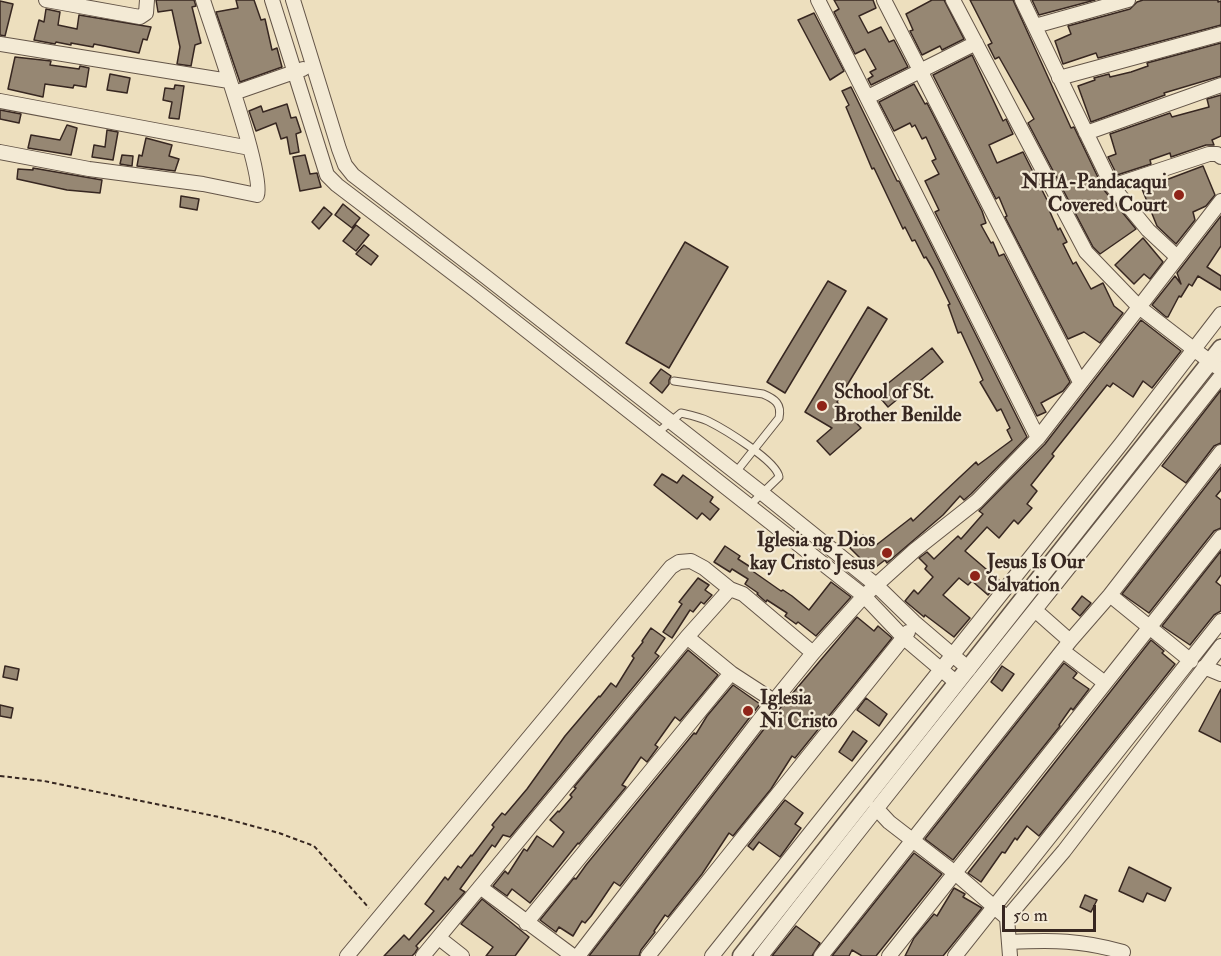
<!DOCTYPE html>
<html>
<head>
<meta charset="utf-8">
<style>
	body { margin:0 }
	#map { position:relative; width:1221px; height:956px; overflow:hidden; background:#eddfbe; font-family:"IM FELL Double Pica",serif }
	canvas { display:block }
	.scale { position:absolute; left:1002px; top:905px; width:94px; height:27px; box-sizing:border-box; border:3px solid #372721; border-top:0; padding-left:8px; font-size:18px; line-height:21px; white-space:nowrap; color:#372721; -webkit-text-stroke:4px #f3ead5; paint-order:stroke }
</style>
</head>
<body>
<div id="map">
<canvas width="1221" height="956"></canvas>
<div class="scale">50 m</div>
</div>
<script>
const g = document.querySelector('canvas').getContext('2d');
g.lineJoin = 'round';
function fillPath(path, color) {
  g.fillStyle = color;
  g.fill(path, 'evenodd');
}
function trace(path, color, width, dash) {
  g.strokeStyle = color;
  g.lineWidth = width;
  g.lineCap = dash ? 'butt' : 'round';
  g.setLineDash(dash || []);
  g.stroke(path);
}
function drawText(font, color, halo, rows, align = 'center') {
  g.font = font + ' "IM FELL Double Pica",serif';
  g.lineWidth = 4.5;
  g.setLineDash([]);
  g.textBaseline = 'middle';
  g.strokeStyle = halo;
  g.fillStyle = color;
  for (const [text, x, y, turn = 0] of rows) {
    g.save();
    g.translate(x, y);
    g.rotate((+turn || 0) * Math.PI / 180);
    g.textAlign = isNaN(turn) ? turn : align;
    if (halo) g.strokeText(text, 0, 0);
    g.fillText(text, 0, 0);
    g.restore();
  }
}
const building = new Path2D(`
	M156,0H194L196,6L192,7L201,43L195,45L191,66L177,64L180,47L172,10L158,12Z
	M236,0H254L261,20L265,19L272,50L277,48L282,67L240,82L216,12L238,8Z
	M834,0H873L876,8L859,16L868,33L881,27L889,42L894,40L908,67L871,85L868,79L873,76L870,72L876,69L865,49L855,54L834,12L839,9Z
	M932,0H944L964,39L942,50L940,46L922,55L910,31L913,30L906,14Z
	M970,0H1013L1071,128L1074,127L1104,190L1136,229L1100,254L1093,247L1028,123L1034,119L999,57L995,59L988,45L992,43Z
	M1032,0H1095L1039,15Z
	M1143,0H1218V2L1221,1V25L1098,58L1096,53L1063,64L1055,41L1071,34L1068,26L1130,9L1137,2Z
	M0,1L13,4L5,36L0,35Z
	M46,9L60,12L58,25L77,29L79,15L151,27L147,40L143,39L139,53L94,44L93,47L71,43V45L56,42L55,44L34,40L39,20L44,22Z
	M814,13L844,71L830,80L798,20Z
	M1221,43V76L1164,93L1165,95L1091,122L1078,86L1095,80L1094,78L1109,74L1110,77L1131,72L1148,66L1147,63Z
	M972,55L1003,121L1006,119L1013,134L989,145L997,163L1023,152L1048,202L1050,212L1058,230L1060,228L1067,242L1063,244L1073,264L1076,262L1091,289L1103,283L1114,306L1123,313L1100,343L1084,332L1068,339L1005,217L1007,216L999,197L996,199L933,75Z
	M15,57L51,61L50,65L79,69L80,66L89,68L86,87L74,85L73,88L45,84L43,97L8,89Z
	M110,74L130,78L127,93L107,90Z
	M914,84L925,104L927,103L982,211L986,223L981,225L991,243L993,242L999,256L1004,254L1070,382L1063,391L1041,403L1046,412L1037,416L935,212L939,210L925,181L939,174L932,161L936,159L926,137L922,139L915,125L912,127L910,123L894,131L879,102Z
	M175,85L184,86L179,119L169,118L172,102L163,100L165,88L174,89Z
	M851,87L897,181H899L1027,437L971,494L964,500L960,496L943,515L887,563L885,560L872,570L850,548L863,535L875,546L911,518L913,521L976,462L978,465L1012,440L1007,430L1010,428L1001,409L997,411L980,382L983,380L961,332L958,333L948,305L950,304L933,269L926,257L924,258L915,240L912,241L905,227L903,229L874,168L872,169L846,107L849,105L842,91Z
	M1221,95V136L1212,140L1214,145H1206L1171,157L1170,153L1150,160L1151,164L1117,175L1108,157L1116,154L1110,134L1170,113L1172,117L1209,107L1207,99Z
	M287,104L291,118L296,117L301,132L296,134L299,152L290,154L287,137L281,139L276,123L256,131L249,111L261,106L263,112Z
	M0,110L21,114L19,123L0,119Z
	M67,125L77,128L71,155L28,148L31,135L60,140Z
	M107,130L118,132L113,160L92,157L94,145L105,147Z
	M146,138L172,145L169,156L179,159L175,171L137,166L139,155L142,156Z
	M122,155L133,156L132,166L120,164Z
	M305,155L310,174L317,173L321,187L300,191L293,157Z
	M1203,166L1215,195L1206,206L1193,212L1195,220L1176,244L1157,226L1142,189Z
	M33,168L102,180L100,193L67,190L17,179L18,169L33,170Z
	M181,196L199,199L197,210L180,207Z
	M343,204L360,218L352,228L335,215Z
	M324,207L332,214L319,229L312,222Z
	M1221,216V246L1207,267L1221,276V290L1198,276L1192,286L1189,284L1181,297L1179,296L1168,317H1166L1152,305L1175,276L1181,284L1177,273Z
	M356,225L369,235L356,251L343,241Z
	M1143,238L1163,262L1150,279L1144,274L1134,284L1115,265Z
	M685,242L728,267L669,368L626,343Z
	M364,245L378,256L371,265L356,254Z
	M828,281L846,291L785,393L767,382Z
	M868,307L887,319L837,402L861,428L830,455L817,441L832,428L805,412Z
	M1141,320L1181,351L1152,388L1143,381L1133,397L1113,383L1110,387L1107,385L1052,454L1054,456L1031,485L1037,491L1027,504L1032,508L1018,524L1014,520L999,538L987,527L965,551L1000,581L988,595L972,581L968,585L959,578L943,595L970,618L954,637L925,615L924,617L905,601L914,590L918,594L933,577L925,569L927,566L919,558L927,552L934,559L958,536L961,539L983,514L979,511L1045,444Z
	M932,348L943,362L888,407L876,393Z
	M661,369L671,376L669,380V384L662,393L650,383Z
	M1221,390V443L1214,446L1186,483L1162,466Z
	M1221,467V490L1216,496L1221,500V528L1214,531L1149,613L1122,594Z
	M662,474L677,483L683,475L713,497L710,502L719,509L710,520L702,513L697,519L654,485Z
	M725,546L740,556L738,559L752,568L751,570L781,591L783,590L792,596L809,610L831,582L851,597L816,636L798,622L796,624L785,616L787,613L767,600L766,602L757,594L758,593L745,584L748,579L732,569L730,572L714,562Z
	M1221,551V575L1216,582L1221,586V611L1214,615L1190,645L1162,626Z
	M698,578L709,585L705,590L712,595L704,604L701,602L693,612L690,610L672,638L663,632L682,604L679,602Z
	M1082,596L1091,603L1080,616L1072,609Z
	M857,617L874,631L878,626L892,638L795,758L792,756L771,789L733,836L729,833L702,874L668,917L665,915L654,931L655,932L641,950L639,956H589L781,707Z
	M651,628L665,638L655,653L659,656L510,837L503,835L495,847L492,845L460,889L465,892L416,946L418,948L415,953L412,956H384L404,935L409,940L434,911L425,904L445,877L448,880L458,866L461,868L471,855L472,856L494,827L492,825L502,813L505,815L527,789L565,736L599,696L600,697L611,683L616,687L634,658L632,656L643,642L642,641Z
	M1151,640L1164,651L1162,653L1175,664L1039,836L1027,826L1017,840L1015,838L1005,853L1002,852L981,882L968,873Z
	M688,650L718,675L680,721L675,717L655,745L658,747L647,762L641,757L622,785L626,787L579,844L578,843L530,903L512,889L507,896L493,886L505,871L508,874L524,849L527,851L537,836L553,847L564,832L550,820L558,811L559,812L572,797L570,795L576,788L574,787Z
	M1064,663L1077,673L1073,678L1089,689L1073,710L1071,708L1059,725L1060,726L953,860L925,839Z
	M5,666L19,669L17,680L3,677Z
	M1002,666L1014,674L1002,691L991,682Z
	M733,685L760,704L620,886L614,882L591,916L585,923L582,921L573,936L559,927L556,932L540,920L574,878L576,879L586,865L694,733L696,734L707,716Z
	M1221,689V742L1199,731Z
	M866,698L887,714L879,726L857,710Z
	M0,705L13,708L11,718L0,716Z
	M853,731L867,741L852,761L839,752Z
	M785,800L803,813L795,824L801,828L780,857L759,842L753,850L748,846Z
	M914,853L942,874L876,956H862L852,950L849,956H832Z
	M1129,867L1171,888L1165,901L1147,893L1143,902L1119,891Z
	M954,888L965,894L963,897L982,908L943,956H905L914,938L934,914L937,916Z
	M1085,895L1097,900L1091,912L1080,907Z
	M482,899L529,937L515,956H486L493,947L461,924Z
	M796,926L820,943L812,956H772Z`);
const path = new Path2D(`
	M0,776L44,781L219,817L279,833L314,846L369,908`);
const service = new Path2D(`
	M674,381L763,394C775,399 782,404 779,418L736,472
	M656,434L681,413C690,415 700,417 708,421C724,429 777,461 779,477L749,506`);
const minor = new Path2D(`
	M46,0L140,17L146,13L147,0
	M272,0L327,175L337,185L475,290L864,596L904,638L957,683
	M293,0L339,149L345,165L353,175L486,277L762,493L876,585L914,622L969,669
	M818,0L1038,438
	M884,0L1080,382
	M953,0L1086,252L1139,307L1217,367
	M1022,0L1112,186L1148,230L1177,257
	M1035,26L1128,0
	M0,44L229,81
	M1059,78L1221,34
	M234,93L303,69
	M868,97L976,43
	M0,101L250,148
	M1086,133L1221,85
	M0,152L89,169L203,184L257,195C265,176 212,29 203,0
	M1112,186L1209,154H1217L1221,157
	M1110,595L1191,661
	M1036,611L1070,641
	M687,637L731,673L774,701
	M1063,651L1105,683
	M1204,667L1221,674
	M876,808L889,822L955,873L1007,918L1010,956
	M480,887L573,956
	M1007,918L1064,851L1221,646
	M526,923L731,673
	M439,938L462,956
	M1010,942C1053,940 1081,940 1123,952
	M347,956L671,567L679,562L691,561L704,568L730,589L743,594L813,653
	M423,956L687,637L730,589
	M578,956L774,701L813,653L864,596L915,550L977,501L1038,438L1221,201
	M648,956L908,632
	M712,956L1121,444L1221,314
	M761,956C912,761 1068,570 1221,376
	M821,956L1070,641L1110,595L1221,452
	M889,956L1221,537
	M955,956L1221,621`);
const tertiary = new Path2D(`
	M741,956L1221,348`);
const markers = [
	[1179,195,6,"#8f2418"],
	[822,406,6,"#8f2418"],
	[887,553,6,"#8f2418"],
	[975,576,6,"#8f2418"],
	[748,711,6,"#8f2418"]
];
const poiNames = [
	["NHA-Pandacaqui",1167,184,"right"],
	["Covered Court",1167,207,"right"],
	["School of St.",834,394],
	["Brother Benilde",834,417],
	["Iglesia ng Dios",875,542,"right"],
	["kay Cristo Jesus",875,565,"right"],
	["Jesus Is Our",987,564],
	["Salvation",987,587],
	["Iglesia",760,700],
	["Ni Cristo",760,723]
];
fillPath(building, '#968773');
trace(building, '#372721', 1.5);
trace(service, '#645548', 9);
trace(minor, '#645548', 16);
trace(tertiary, '#645548', 19);
trace(path, '#372721', 2, [4.5, 3]);
trace(service, '#f3ead5', 7);
trace(minor, '#f3ead5', 14);
trace(tertiary, '#f3ead5', 16);
for (const [x, y, r, color] of markers) {
  const dot = new Path2D();
  dot.arc(x, y, r, 0, 2 * Math.PI);
  g.fillStyle = color;
  g.fill(dot);
  trace(dot, '#f3ead5', 2);
}
drawText('bold 20px', '#372721', '#f3ead5', poiNames, 'left');
</script>
</body>
</html>
